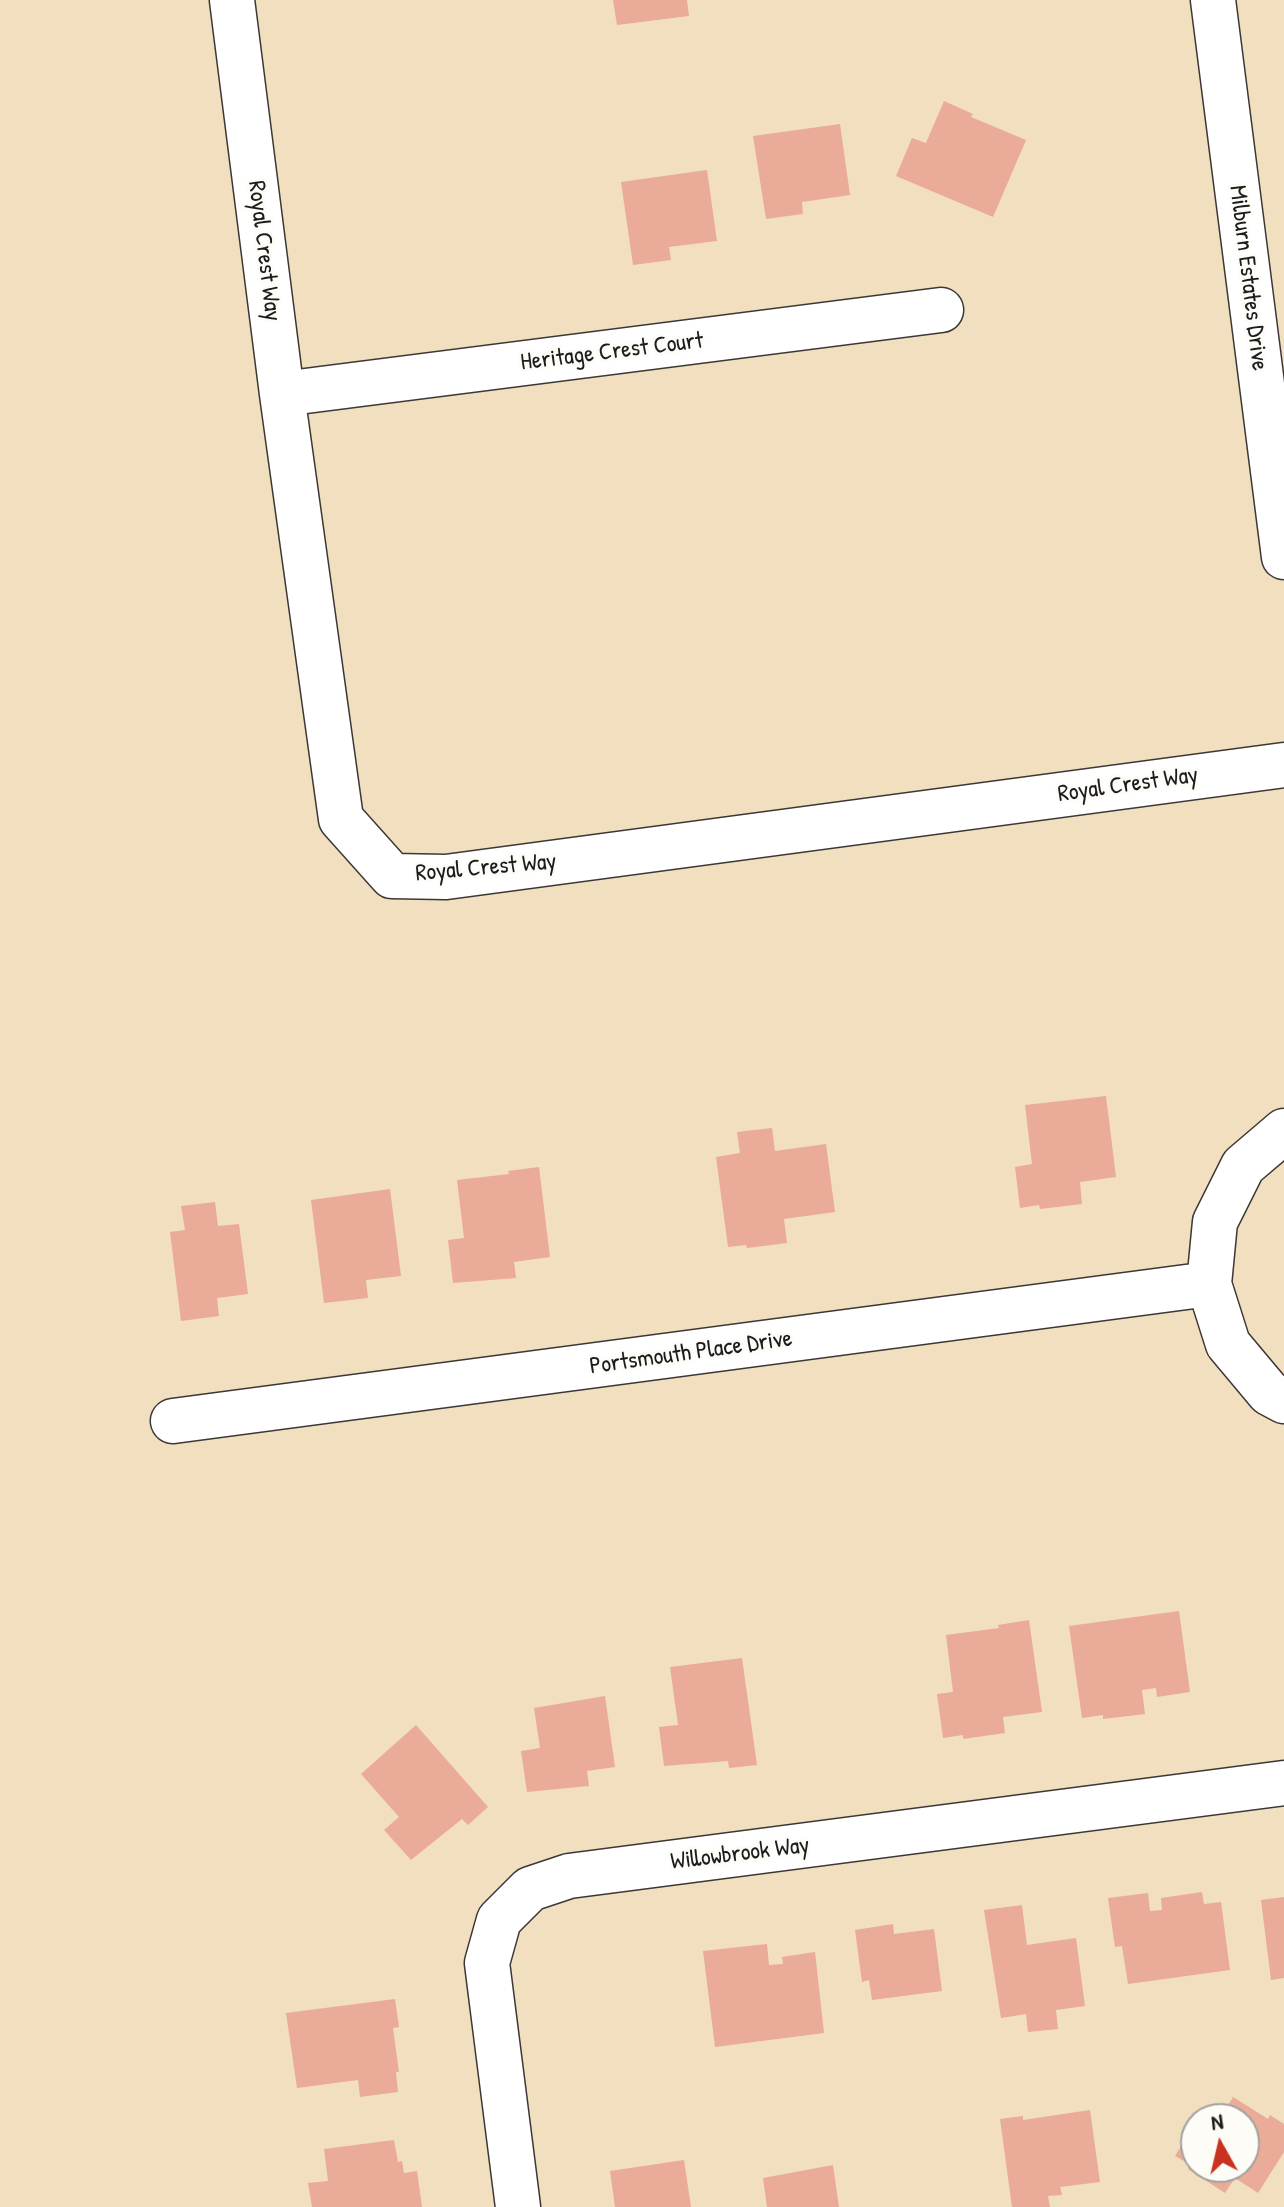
<!DOCTYPE html>
<html>
<head>
<meta charset="utf-8">
<style>
	body { margin:0 }
	#map { position:relative; width:1284px; height:2207px; overflow:hidden; background:#f1dfc0; font-family:"Patrick Hand",sans-serif }
	canvas { display:block }
	.north { position:absolute; left:1180px; top:2103px; width:80px; height:80px; box-sizing:border-box; background:#fdfcf7; border:2px solid #a3a29f; border-radius:50%; rotate:352deg; font-size:22px; font-weight:700; line-height:32px; text-align:center; color:#1c1c1c }
	.north::after { content:''; display:block; margin:auto; width:28px; height:36px; background:#c8321e; clip-path:polygon(50% 0,100% 100%,50% 72%,0 100%) }
</style>
</head>
<body>
<div id="map">
<canvas width="1284" height="2207"></canvas>
<div class="north">N</div>
</div>
<script>
const g = document.querySelector('canvas').getContext('2d');
g.lineJoin = 'round';
function fillPath(path, color) {
  g.fillStyle = color;
  g.fill(path, 'evenodd');
}
function trace(path, color, width, dash) {
  g.strokeStyle = color;
  g.lineWidth = width;
  g.lineCap = dash ? 'butt' : 'round';
  g.setLineDash(dash || []);
  g.stroke(path);
}
function drawText(font, color, halo, rows, align = 'center') {
  g.font = font + ' "Patrick Hand",sans-serif';
  g.lineWidth = 6;
  g.setLineDash([]);
  g.textBaseline = 'middle';
  g.strokeStyle = halo;
  g.fillStyle = color;
  for (const [text, x, y, turn = 0] of rows) {
    g.save();
    g.translate(x, y);
    g.rotate((+turn || 0) * Math.PI / 180);
    g.textAlign = isNaN(turn) ? turn : align;
    if (halo) g.strokeText(text, 0, 0);
    g.fillText(text, 0, 0);
    g.restore();
  }
}
const building = new Path2D(`
	M613,0H687L689,16L617,25Z
	M944,101L973,114L971,117L1026,140L993,217L896,176L912,138L926,143Z
	M840,124L850,195L802,202L803,214L766,219L753,136Z
	M707,170L717,241L669,247L671,260L633,265L621,182Z
	M1106,1096L1116,1177L1080,1182L1082,1204L1040,1209L1039,1205L1020,1208L1015,1167L1032,1164L1025,1105Z
	M772,1128L775,1151L826,1144L835,1212L784,1219L787,1243L747,1248L746,1245L728,1247L716,1157L740,1153L737,1132Z
	M539,1167L550,1257L514,1262L516,1278L453,1283L448,1240L464,1238L457,1180L509,1174L508,1171Z
	M390,1189L401,1276L366,1280L368,1298L324,1303L311,1200Z
	M215,1202L218,1226L239,1224L248,1294L217,1298L219,1316L181,1321L170,1232L185,1230L181,1206Z
	M1179,1611L1190,1692L1157,1697L1156,1688L1142,1690L1145,1714L1103,1719V1715L1082,1718L1069,1626Z
	M1029,1620L1042,1712L1003,1717L1005,1733L963,1739V1735L943,1738L937,1694L953,1692L946,1635L999,1628L998,1625Z
	M742,1658L757,1765L729,1768L728,1761L664,1766L659,1727L678,1725L670,1667Z
	M605,1696L615,1767L587,1771L589,1786L527,1792L521,1751L540,1748L534,1708Z
	M416,1725L488,1807L468,1825L462,1819L411,1860L384,1830L399,1817L361,1774Z
	M1202,1892L1204,1904L1221,1902L1230,1970L1128,1984L1122,1946L1115,1947L1108,1898L1148,1893L1150,1911L1162,1910L1161,1898Z
	M1284,1897V1978L1271,1980L1261,1900Z
	M1022,1905L1027,1945L1076,1938L1085,2006L1056,2010L1058,2029L1028,2032L1026,2014L1001,2018L984,1910Z
	M893,1924L894,1934L934,1929L942,1991L872,2000L869,1980L862,1982L855,1930Z
	M767,1944L769,1965L783,1964L782,1957L815,1952L824,2033L715,2047L703,1951Z
	M395,1999L399,2027L393,2028L399,2072H396L398,2092L360,2097L358,2080L297,2088L286,2013Z
	M1233,2097L1268,2119L1270,2115L1284,2124V2152L1258,2193L1235,2178L1225,2193L1188,2169L1191,2165L1175,2156L1196,2122V2167H1244V2119H1220Z
	M1090,2110L1100,2182L1060,2187L1062,2195L1048,2196L1050,2207H1012L1000,2119L1023,2116V2120Z
	M394,2140L398,2162L402,2161L404,2173L417,2171L422,2207H312L308,2183L328,2181L324,2149Z
	M684,2160L691,2207H615L610,2171Z
	M833,2165L839,2207H767L763,2178Z`);
const minor = new Path2D(`
	M232,0L282,394L341,819L392,876L446,877L1284,765
	M1213,0L1284,557
	M282,394L941,310
	M1284,1131L1243,1166L1215,1222L1209,1284L1228,1344L1269,1393L1284,1401
	M173,1421L1209,1284
	M518,2207L487,1963L499,1920L530,1889L569,1876L1284,1783`);
const streetNames = [
	["Royal Crest Way",264,251,83],
	["Milburn Estates Drive",1248,278,83],
	["Heritage Crest Court",612,352,-7],
	["Royal Crest Way",1128,785,-8],
	["Royal Crest Way",486,868,-5],
	["Portsmouth Place Drive",691,1353,-8],
	["Willowbrook Way",740,1854,-7]
];
fillPath(building, '#eaab98');
trace(minor, '#3c3935', 47);
trace(minor, '#fff', 44);
drawText('24px', '#1c1c1c', '#fdfcf7', streetNames);
</script>
</body>
</html>
